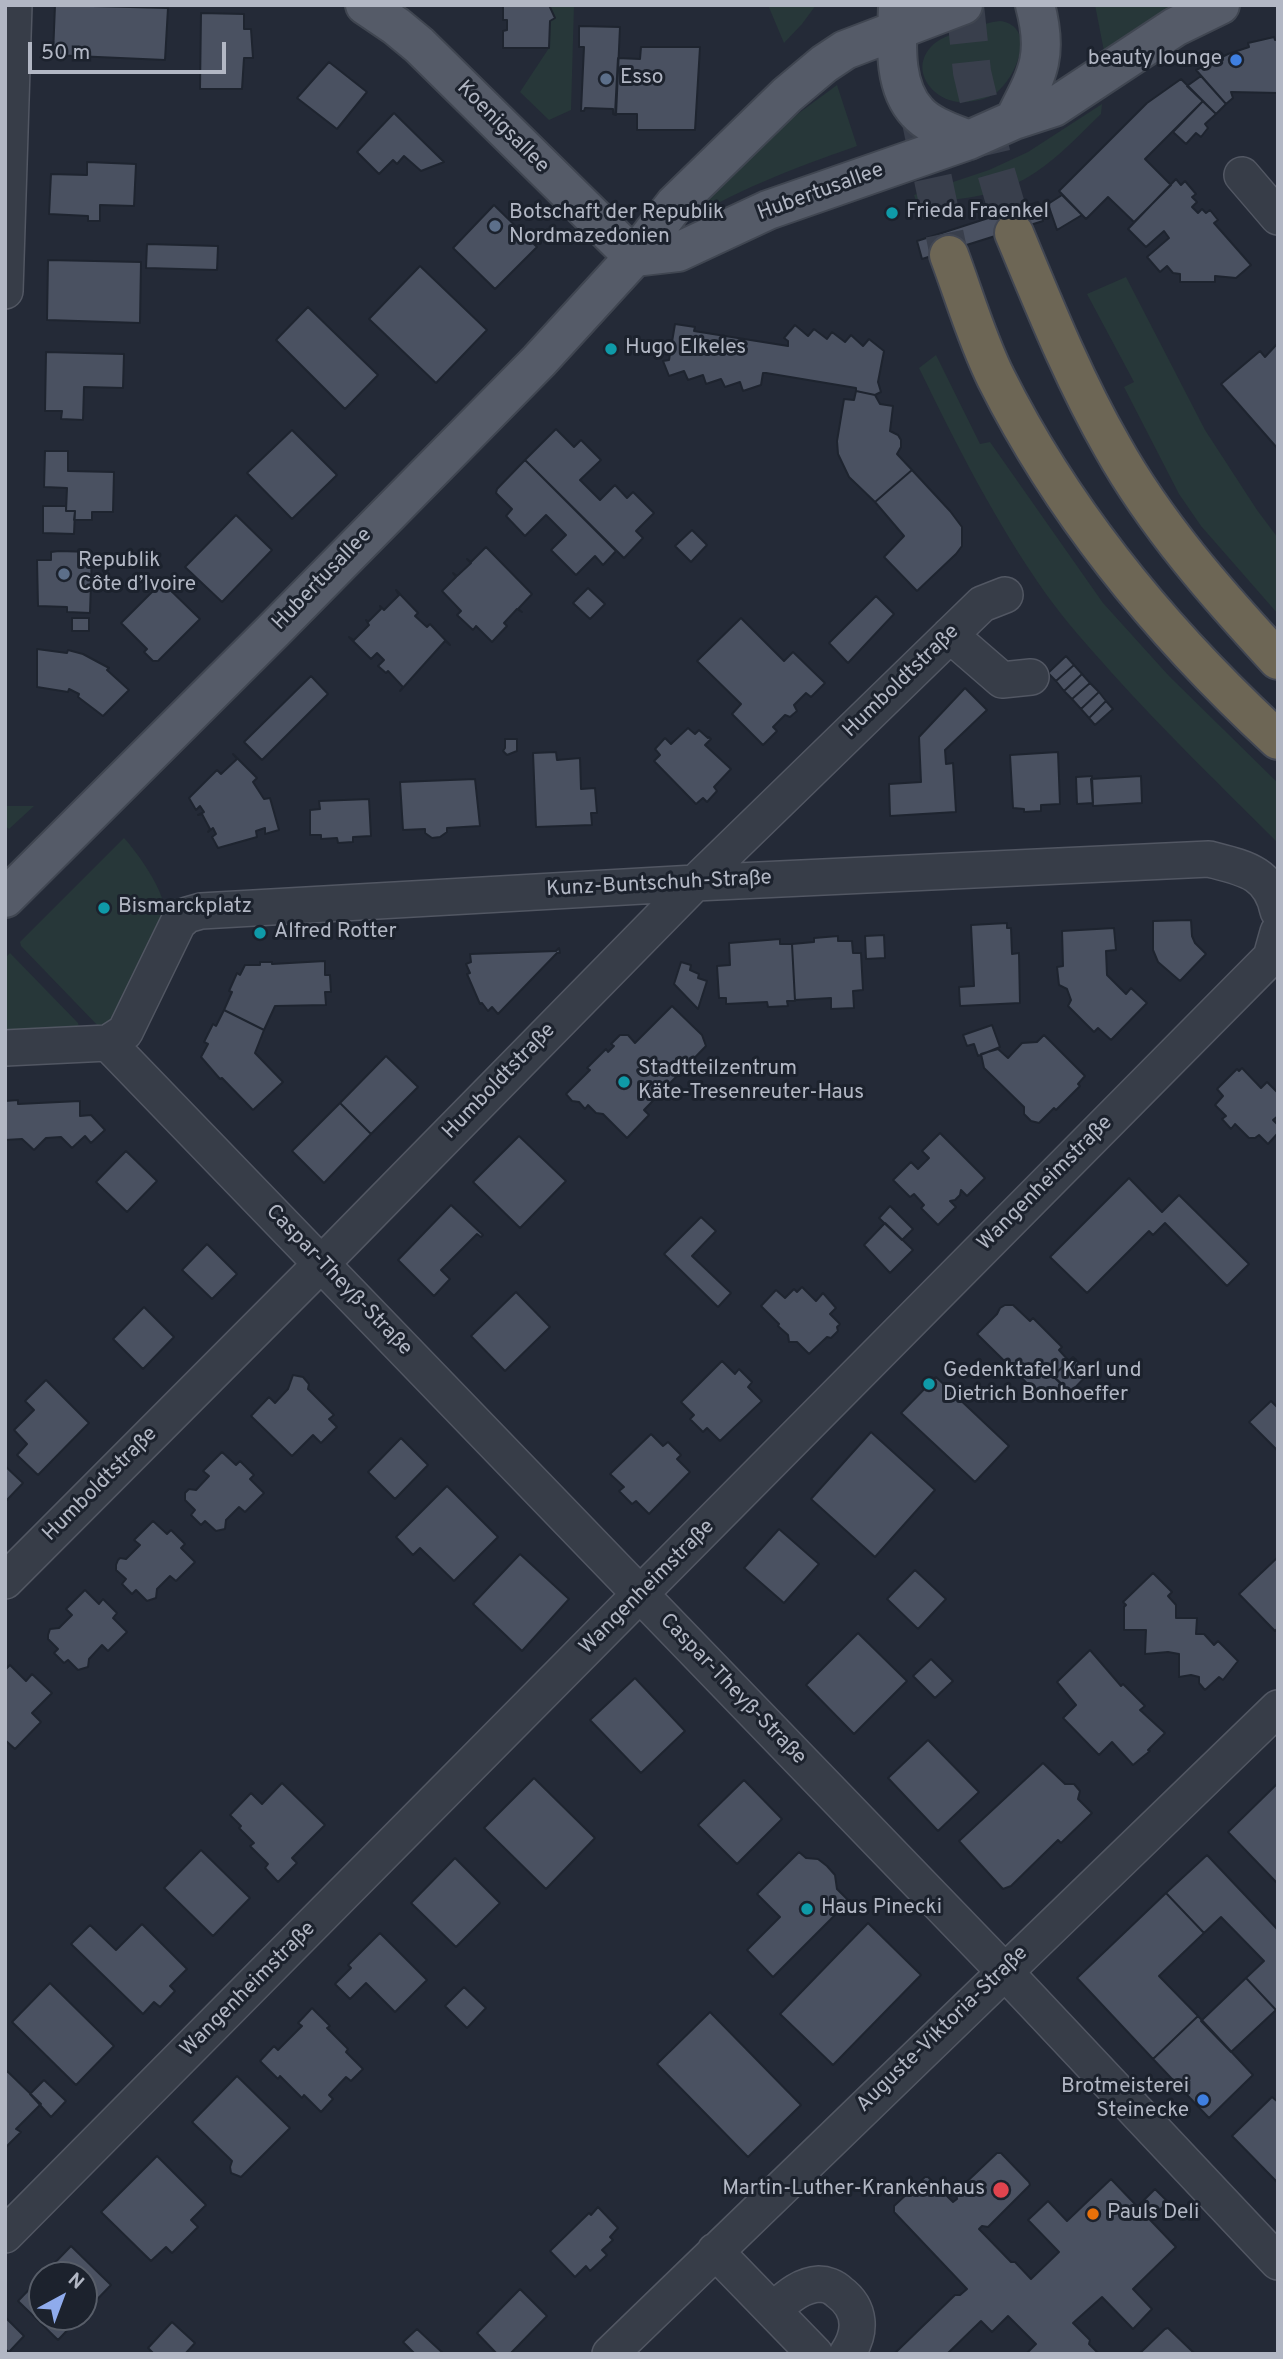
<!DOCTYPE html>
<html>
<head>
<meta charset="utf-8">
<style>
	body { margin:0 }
	#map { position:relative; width:1283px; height:2359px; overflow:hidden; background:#242a37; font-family:Overpass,sans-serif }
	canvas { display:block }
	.frame { position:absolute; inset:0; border:7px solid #b2b7c4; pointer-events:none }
	.north { position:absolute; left:28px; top:2261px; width:70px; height:70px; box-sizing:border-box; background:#1c222d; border:2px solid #585e69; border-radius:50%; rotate:41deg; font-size:19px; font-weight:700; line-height:28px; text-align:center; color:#b2b7c4 }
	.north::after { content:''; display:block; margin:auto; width:24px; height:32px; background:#8fabec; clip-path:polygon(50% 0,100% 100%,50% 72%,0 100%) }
	.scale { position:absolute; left:28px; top:42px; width:198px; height:32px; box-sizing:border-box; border:4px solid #b2b7c4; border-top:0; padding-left:9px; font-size:21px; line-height:24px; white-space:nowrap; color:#b2b7c4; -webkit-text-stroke:5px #1c222d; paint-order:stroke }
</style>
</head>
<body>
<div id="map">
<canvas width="1283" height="2359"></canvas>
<div class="frame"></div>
<div class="north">N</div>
<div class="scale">50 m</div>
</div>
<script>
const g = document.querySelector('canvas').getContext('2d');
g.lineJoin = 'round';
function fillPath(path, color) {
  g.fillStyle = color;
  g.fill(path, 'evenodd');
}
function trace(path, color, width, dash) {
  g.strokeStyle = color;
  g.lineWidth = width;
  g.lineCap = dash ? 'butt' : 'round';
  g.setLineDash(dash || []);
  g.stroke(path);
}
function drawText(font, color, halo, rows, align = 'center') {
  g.font = font + ' Overpass,sans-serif';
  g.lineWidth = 6;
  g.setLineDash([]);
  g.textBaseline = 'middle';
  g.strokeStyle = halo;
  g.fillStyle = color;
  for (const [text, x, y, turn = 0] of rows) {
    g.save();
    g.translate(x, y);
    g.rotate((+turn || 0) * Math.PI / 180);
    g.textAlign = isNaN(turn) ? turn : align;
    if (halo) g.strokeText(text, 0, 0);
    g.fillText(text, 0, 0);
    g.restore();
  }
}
const green = new Path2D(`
	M549,5H574L571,110L549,120L520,92L549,48L550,21L555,18Z
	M768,5H816L802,24L784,43Z
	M1095,5H1176L1104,51Z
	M1000,21C1038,26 1016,78 996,93C987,99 977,101 966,102C934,105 905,68 935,43C948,33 983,23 1000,21Z
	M837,85L857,146C789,170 735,190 673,229L784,124Z
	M1102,104L1101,114C1080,134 1060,156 1036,172C1001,196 957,202 916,201L914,195L989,170L1028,152Z
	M1126,277L1205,430L1257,510L1278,538V614L1201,526L1179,494L1124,387L1134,382L1087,294Z
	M936,355L980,444L990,442L1103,603L1169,676L1278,783V843C1222,787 1164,731 1111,672C1089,647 1066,622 1046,594C996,523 957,446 919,368Z
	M5,806H34L9,829L5,826Z
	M124,838C138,853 167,894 165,915L113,1021L100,1028L21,946L20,942Z
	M10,953L78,1023L79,1027L73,1031L5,1033V958Z`);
const building = new Path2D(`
	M55,5L168,8L165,60L53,55Z
	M503,5H549L555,18L550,21L549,48H503V31L507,30V20H503Z
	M201,13L244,14V29H251L253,58H244L242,89H200Z
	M579,26L620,27L616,115L613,114V109L585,108L584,111H581L584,47H579Z
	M1274,37L1275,40H1278V93L1231,92L1233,98L1226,104L1196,70L1228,54L1249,47L1248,43Z
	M641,47H700L695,130H637V114H615L618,58L640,59Z
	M329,62L367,92L337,129L297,98Z
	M1201,76L1226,104L1216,114L1187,86Z
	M1181,79L1203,101L1145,159L1171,185L1134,222L1108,197L1086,219L1059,191L1147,103Z
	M1203,101L1216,114L1205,124L1208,128L1201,137L1196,133L1186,144L1173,132Z
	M394,113L444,162L421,171L404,156L397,164L393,160L379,174L357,152Z
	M87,162L136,164L134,206L100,205V221H88V216L49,214L51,174L87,175Z
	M1176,179L1181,185L1185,181L1196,194L1192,197L1197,202L1192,207L1198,213L1202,209L1206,213L1210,210L1218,220L1214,223L1251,265L1236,278L1215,276V282H1180V274L1173,273L1167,266L1160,272L1147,257L1169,238L1164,231L1146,247L1128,229Z
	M1062,195L1082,215L1057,230L1048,204Z
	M1038,202L1043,221L922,259L917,241Z
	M494,205L537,247L495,289L453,248Z
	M147,244L218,246L217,270L146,268Z
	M48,260L141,262L140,323L47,320Z
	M420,266L487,330L436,383L369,319Z
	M308,307L378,375L345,409L276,340Z
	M675,324L695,327L694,331L788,346V341L784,338L795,325L808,336L814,329L827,339L832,332L845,342L851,335L863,346L869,339L884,351L878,382L881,392L875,395L856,391V388L766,373H763L761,385L743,391L740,382L725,387L721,379L706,384L703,375L688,380L684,371L669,376L663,361L669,360Z
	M1278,343V449L1221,384L1260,351L1265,357Z
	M46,352L124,354L123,388L84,387L83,420L61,419L62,411H45Z
	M856,391L875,395L880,404L893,406L890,431L898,435L901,440V447L897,454L912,470L875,502L849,477L838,454L837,441L844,399L854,400Z
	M556,429L574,447L581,440L601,460L580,480L600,500L615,485L627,498L633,492L654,513L636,531L643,538L624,558L525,460Z
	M292,430L337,475L292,519L247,473Z
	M45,451H68V471L114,472L113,512H92V520H74L75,511H66L67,488L44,487Z
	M525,460L616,551L603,565L595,556L576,575L551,550L566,535L546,515L525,536L506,516L512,509L496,493L497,489Z
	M912,470L950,511L962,527V546L956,554L917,591L884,557L904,536L875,502Z
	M43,506H66V511H75L74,534L43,533Z
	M236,515L272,550L222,602L185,567Z
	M692,530L707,545L691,562L675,546Z
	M486,547L532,594L518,609L522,612L517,609L504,623L507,626L492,642L476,626L473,630L457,615L461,611L442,591L456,577L453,573L457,576L471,563L467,559L471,562Z
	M59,551L92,552L90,613L67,612V607L38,606L37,560H51V552Z
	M162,582L200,619L158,661H153L144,652L147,649L121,623Z
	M588,588L605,604L590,619L573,603Z
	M396,590L418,613L415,616L427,627L430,624L450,645L445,641L400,691L403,687L388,671L386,673L378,666L384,660L377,653L371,659L349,637L354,640L369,625L366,620L368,622L381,609L380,606L384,610L399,595Z
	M876,596L894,614L848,663L829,643Z
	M72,618H89V631H72Z
	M741,618L784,661L793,652L825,683L811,697L806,693L794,705L797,711L790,717L785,715L773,727L777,731L763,745L732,714L741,704L697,661Z
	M37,649L67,653L68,650L83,654L109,668L107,670L129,690L103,716L78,697L79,694L69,689L68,692L37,687Z
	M1066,656L1074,665L1056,681L1048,673Z
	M1074,665L1082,674L1064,691L1056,681Z
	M1082,674L1090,683L1072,699L1064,691Z
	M311,676L328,694L262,760L244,742Z
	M1090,683L1099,692L1081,709L1072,699Z
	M965,688L987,710L945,750L946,764L953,763L956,812L890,816L889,784L921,782L919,737Z
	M1099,692L1106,701L1089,718L1081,709Z
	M1106,701L1113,709L1095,725L1089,718Z
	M688,728L695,734L699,730L708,738L709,737L711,739L705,745L731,769L714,787L717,791L707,802L703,798L696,804L654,761L660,755L655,749L665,738L671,744Z
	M505,739H517V751L507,755L503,751L505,748Z
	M556,752L557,760L580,758L581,789L595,788L597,813H591L592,825L536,827L533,753Z
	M1058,752L1060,804L1041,805V811L1024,812V809L1013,808L1010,755Z
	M233,754L257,778L253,782L264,799L270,798L279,830L265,834V828L256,831L257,837L218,848L212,837L216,834L213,828L208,832L210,829L202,814L198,815L204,812L200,806L196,810L189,798L217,770L221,774L237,759Z
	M1092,776L1093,803L1077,804L1076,777Z
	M1141,776L1142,803L1093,806L1091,779Z
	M475,779L480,826L447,828V832L440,837L432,838L425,833V829L403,830L400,782Z
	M369,799L371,836L353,837V842L338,843L337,838L321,839V835H310V810L320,809L319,801Z
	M1191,920L1192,936L1195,943L1206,954L1180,981L1158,962L1153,950V921Z
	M1007,923V928H1011L1012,954L1019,953L1020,1003L960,1006L959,987L974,986L971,925Z
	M1114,928L1116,950L1106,951L1107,975L1126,994L1131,988L1147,1003L1111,1040L1098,1028L1094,1032L1068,1006L1071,1000L1067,989L1059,985L1057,967L1063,966L1062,931Z
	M884,935L885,958L866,959L865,936Z
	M838,936V941H852L853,953H861L863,990L853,991L854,1008L831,1009V998L795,1000L792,944L814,942V938Z
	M780,939V944H792L795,1001H787L788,1006L768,1007L767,1002L726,1004V998H719L717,966L730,965L729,943Z
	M559,948L560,953H557L498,1014L492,1007L488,1011L482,1003L480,1004L467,974L470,973L466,964L471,962L470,954L556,951Z
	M325,961V975H330L331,992H325L326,1005L275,1006L264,1030L224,1010L232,992L229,991L237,973L240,975L245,965H260V962H272V964Z
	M681,962L691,965L690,970L699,974L698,978L707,981L698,1009L674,984Z
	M672,1006L702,1035L706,1046L644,1110L649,1115L627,1138L603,1114L596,1113L588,1105L585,1109L579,1102L572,1101L566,1094L590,1070L587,1068L606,1049L608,1052L614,1046L611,1044L620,1035H628L635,1043Z
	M224,1010L264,1030L255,1053L283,1082L253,1110L222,1078L220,1079L201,1057L208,1044L204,1042L213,1024L216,1026Z
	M992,1025L1000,1047L978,1056L974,1044L967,1046L963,1035Z
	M1044,1035L1085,1076L1078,1084L1080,1086L1056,1110L1054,1108L1039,1123L1031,1121L1024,1114V1107L984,1068L981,1054L998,1049L1008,1058L1022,1043L1037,1042Z
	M386,1056L418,1087L371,1134L340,1103Z
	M1242,1068L1261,1088L1267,1082L1278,1093V1116L1273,1120L1278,1125V1133L1268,1144L1259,1135L1255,1138H1249L1235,1124L1231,1129L1222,1119L1226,1116L1215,1105L1223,1096L1217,1089L1237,1069L1239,1071Z
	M18,1100V1104L80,1101V1116L91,1115L105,1130L91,1143L85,1136L72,1148L61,1137L46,1138L34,1150L22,1139L5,1140V1101Z
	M340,1103L371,1134L324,1183L292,1151Z
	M940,1133L985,1178L967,1196L961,1190L960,1195L955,1200L950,1201L956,1207L938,1225L921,1208L924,1205L914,1194L910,1197L893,1180L911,1162L918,1169L929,1158L922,1151Z
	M519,1136L566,1181L520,1228L473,1182Z
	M126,1151L157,1181L127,1212L96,1182Z
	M1129,1178L1162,1212L1179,1195L1249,1264L1227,1286L1165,1223L1153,1235L1149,1231L1087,1293L1050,1257Z
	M451,1205L483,1235L481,1237L477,1234L441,1270L450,1279L434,1296L398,1260Z
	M890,1206L913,1229L902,1240L879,1218Z
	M701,1217L716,1231L692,1256L731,1293L718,1307L664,1254Z
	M885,1223L913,1250L890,1273L864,1245Z
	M207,1244L237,1274L212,1299L182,1270Z
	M802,1287L816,1301L823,1293L836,1308L830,1314L840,1324L837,1327L838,1331L831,1338L827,1337L809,1354L797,1342H789L788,1335L778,1326L779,1324L761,1306L776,1290L785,1298L794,1289L797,1292Z
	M516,1292L550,1327L505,1371L471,1336Z
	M1005,1305H1013L1030,1321L1033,1318L1062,1347L1059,1350L1069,1361L1053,1376L1063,1385L1046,1402L977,1334L997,1314L1000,1308Z
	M144,1307L174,1337L143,1369L113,1339Z
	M1073,1357L1089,1373L1070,1393L1053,1376Z
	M722,1361L735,1374L739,1369L752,1382L748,1387L762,1401L720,1441L707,1428L703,1432L690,1419L694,1415L681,1402Z
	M293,1375L303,1377L309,1384L308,1389L334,1415L329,1419L337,1427L321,1443L313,1435L292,1456L251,1416L269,1397L275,1403L288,1389Z
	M936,1377L1009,1446L975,1482L901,1413Z
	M46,1380L89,1423L38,1475L17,1455L27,1444L14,1430L34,1410L25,1401Z
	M1271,1401L1278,1408V1451L1249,1422Z
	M871,1432L935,1490L875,1557L811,1499Z
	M651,1434L663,1446L668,1442L681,1455L677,1459L690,1472L649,1514L636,1501L632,1504L619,1491L624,1487L610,1474Z
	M401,1438L428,1465L395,1499L368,1472Z
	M222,1452L236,1465L240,1461L254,1475L250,1479L264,1493L245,1512L239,1507L226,1520L225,1529L216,1531L205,1521L201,1525L191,1515L195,1510L185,1500V1493L189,1489L196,1490L209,1476L203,1471Z
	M5,1466L23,1483L5,1502Z
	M447,1486L498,1537L454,1581L420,1548L413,1555L396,1537Z
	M153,1521L167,1534L171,1530L185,1544L181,1548L195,1562L176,1581L170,1576L157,1589L156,1598L147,1601L136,1590L132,1594L122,1584L126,1579L116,1570V1565L118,1560L120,1558L126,1559L140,1545L134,1540Z
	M779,1529L819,1564L784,1603L744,1568Z
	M520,1554L569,1599L522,1651L473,1604Z
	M1278,1557V1628L1275,1631L1239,1594Z
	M915,1570L946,1599L918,1629L887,1599Z
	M1153,1573L1172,1592L1168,1596L1176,1605V1618H1197L1196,1634H1204L1214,1645L1218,1641L1238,1661L1223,1680L1219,1677L1205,1690L1199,1683V1677L1191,1675L1179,1677V1654L1168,1652L1145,1654L1146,1630H1124V1607L1126,1605L1123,1602Z
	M85,1590L99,1604L103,1599L117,1613L113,1618L127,1632L108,1651L102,1645L89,1659L88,1667L78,1670L68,1660L64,1663L54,1653L58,1649L48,1639V1635L50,1629L59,1628L72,1615L66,1609Z
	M858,1633L907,1681L854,1734L806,1685Z
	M1090,1650L1121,1686L1123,1684L1145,1706L1140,1710L1165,1733L1148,1750L1150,1751L1133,1765L1112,1742L1099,1755L1063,1718L1076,1705L1057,1682Z
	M931,1659L953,1681L935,1698L913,1676Z
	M10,1665L26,1681L32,1674L52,1693L32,1713L41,1722L15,1749L5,1740V1670Z
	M635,1678L685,1731L641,1773L590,1720Z
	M928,1740L979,1792L938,1831L888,1778Z
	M1043,1763L1065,1784H1074L1080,1791L1078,1799L1092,1813L1061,1843L1058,1840L1011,1886L1003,1889L959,1841Z
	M534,1778L595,1838L546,1889L484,1828Z
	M744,1780L782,1819L737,1864L698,1825Z
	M282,1783L325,1825L292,1858L297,1863L278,1882L265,1868L268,1864L250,1846L254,1843L239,1828L241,1826L230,1815L251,1793L262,1804Z
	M1278,1783V1884L1228,1832Z
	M201,1850L250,1898L213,1936L164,1888Z
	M799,1852L806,1858L818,1859L827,1866L835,1875L837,1889L849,1901L773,1977L747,1950L780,1917L757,1894Z
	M1207,1855L1278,1930V2008L1276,2010L1246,1978L1264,1961L1221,1917L1204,1933L1166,1893Z
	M455,1858L500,1903L456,1947L411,1903Z
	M1166,1893L1204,1933L1159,1976L1198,2016L1153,2059L1077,1978Z
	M868,1923L921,1975L833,2065L780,2014Z
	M142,1924L187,1969L170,1986L175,1991L160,2007L154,2002L143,2014L71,1944L90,1925L116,1950Z
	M380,1933L427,1980L395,2012L366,1983L350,1999L335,1984L351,1968L348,1965Z
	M1246,1978L1276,2010L1231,2052L1201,2021Z
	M50,1983L114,2046L76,2085L12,2022Z
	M464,1987L486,2008L467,2028L445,2006Z
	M312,2008L330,2026L327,2028L348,2049L346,2052L363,2069L351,2081L346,2077L329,2095L333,2099L321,2112L304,2095L302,2098L280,2076L278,2079L260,2061L274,2046L278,2050L302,2026L298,2023Z
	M710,2012L801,2105L748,2157L657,2064Z
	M1198,2016L1253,2075L1209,2118L1153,2059Z
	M7,2071L41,2104L16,2129L21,2132L5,2148V2074Z
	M237,2076L290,2128L241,2177L231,2173L230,2167L232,2161L192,2122Z
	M44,2080L66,2101L51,2117L30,2094Z
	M1272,2097L1278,2102L1277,2182L1232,2136Z
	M997,2153H1001L1029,2182L1030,2185L988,2227L982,2226L979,2229L1011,2262H1015L1031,2279L1059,2252L1028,2220L1048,2201L1067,2221L1111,2179L1176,2247L1133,2289L1152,2309L1133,2329L1102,2297L1073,2323L1090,2340L1089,2344L1099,2354H1026L1036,2344L1008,2316L992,2332L981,2321L947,2354H894L955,2295H960L967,2289L894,2212V2206L925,2177H928L953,2202L957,2199L956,2192Z
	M157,2156L206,2205L191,2220L198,2227L172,2253L166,2247L151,2261L101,2212Z
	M1155,2189L1168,2202L1150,2219L1138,2206Z
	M598,2207L618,2228L610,2237L613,2240L602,2250L607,2255L590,2271L586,2266L575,2277L550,2251L589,2213L591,2215Z
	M71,2246L111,2285L84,2313V2275H43Z
	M42,2276V2317H80L58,2340L18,2301Z
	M520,2289L547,2316L510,2354H497L477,2333Z
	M5,2317L24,2336L9,2352L5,2349Z
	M172,2322L195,2343L185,2354H154L148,2348Z
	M1168,2328L1195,2354H1139L1165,2329Z
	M417,2329L432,2343L444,2354H415L403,2342Z`);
const highwayTunnel = new Path2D(`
	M965,5L972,72L994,165L1014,233
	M921,122L949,255`);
const minor = new Path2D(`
	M1242,175L1278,217
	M5,291L14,5
	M950,635L1002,680L1031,677
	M108,1043L1004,1971L1278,2262
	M5,1048L108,1043L125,1032L178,923L187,915L201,911L695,883L1209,859C1244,868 1270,872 1278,911
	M5,1581L322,1263L695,883L982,604L1005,595
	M5,2235L1271,957L1278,932
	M715,2251L815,2354
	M773,2310C786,2299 800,2285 819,2284C826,2284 834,2287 839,2292C861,2308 862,2332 847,2354
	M610,2354L1278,1708`);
const major = new Path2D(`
	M365,5L396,26L419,45L634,257
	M898,7C897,40 892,85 917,112C929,126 952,133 969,140
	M1014,120C1037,75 1049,57 1035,5
	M634,257L678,252L768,210L969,140L1014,120L1054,107L1175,27L1220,5
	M5,898L274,630L539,361L634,257L675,204L787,95L824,64L845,50L963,5`);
const highway = new Path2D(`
	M1014,233C1044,305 1073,378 1112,446C1156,525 1217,594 1278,660
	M949,255C964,295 977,340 996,378C1065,516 1165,636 1278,740`);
const markers = [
	[1236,60,7,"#3f7fe0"],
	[606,79,7,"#5c6f8a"],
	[892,213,7,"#0f9aa8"],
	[495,226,7,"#5c6f8a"],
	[611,349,7,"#0f9aa8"],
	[64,574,7,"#5c6f8a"],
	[104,908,7,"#0f9aa8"],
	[260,933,7,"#0f9aa8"],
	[624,1082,7,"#0f9aa8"],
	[929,1384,7,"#0f9aa8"],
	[807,1909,7,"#0f9aa8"],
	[1203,2100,7,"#3f7fe0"],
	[1001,2190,9,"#e0444e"],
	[1093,2214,7,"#e8710a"]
];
const poiNames = [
	["beauty lounge",1222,60,"right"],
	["Esso",620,79],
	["Frieda Fraenkel",906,213],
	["Botschaft der Republik",509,214],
	["Nordmazedonien",509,238],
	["Hugo Elkeles",625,349],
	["Republik",78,562],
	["Côte d’Ivoire",78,586],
	["Bismarckplatz",118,908],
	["Alfred Rotter",274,933],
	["Stadtteilzentrum",638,1070],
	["Käte-Tresenreuter-Haus",638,1094],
	["Gedenktafel Karl und",943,1372],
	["Dietrich Bonhoeffer",943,1396],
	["Haus Pinecki",821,1909],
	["Brotmeisterei",1189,2088,"right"],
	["Steinecke",1189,2112,"right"],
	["Martin-Luther-Krankenhaus",985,2190,"right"],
	["Pauls Deli",1107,2214]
];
const streetNames = [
	["Koenigsallee",502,128,45],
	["Hubertusallee",821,193,-20],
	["Hubertusallee",323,580,-46],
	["Humboldtstraße",902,682,-44],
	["Kunz-Buntschuh-Straße",659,885,-3],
	["Humboldtstraße",500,1082,-46],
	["Wangenheimstraße",1046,1184,-45],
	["Caspar-Theyß-Straße",338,1281,46],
	["Humboldtstraße",101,1485,-45],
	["Wangenheimstraße",648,1588,-45],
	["Caspar-Theyß-Straße",732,1690,46],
	["Wangenheimstraße",249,1990,-45],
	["Auguste-Viktoria-Straße",943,2030,-44]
];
fillPath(green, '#273739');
fillPath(building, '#4a5161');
trace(building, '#1e242f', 2);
trace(highwayTunnel, '#393f4c', 38, [38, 19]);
trace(minor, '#525763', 38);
trace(major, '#404651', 42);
trace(highway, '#424753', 42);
trace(minor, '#373d48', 35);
trace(major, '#555b68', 38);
trace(highway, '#6d6655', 38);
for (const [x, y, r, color] of markers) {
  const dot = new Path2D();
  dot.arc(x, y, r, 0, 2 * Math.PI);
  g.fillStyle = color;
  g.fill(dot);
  trace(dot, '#1c222d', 2.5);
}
drawText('21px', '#b2b7c4', '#1c222d', poiNames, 'left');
drawText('21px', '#b2b7c4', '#1c222d', streetNames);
</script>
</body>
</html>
